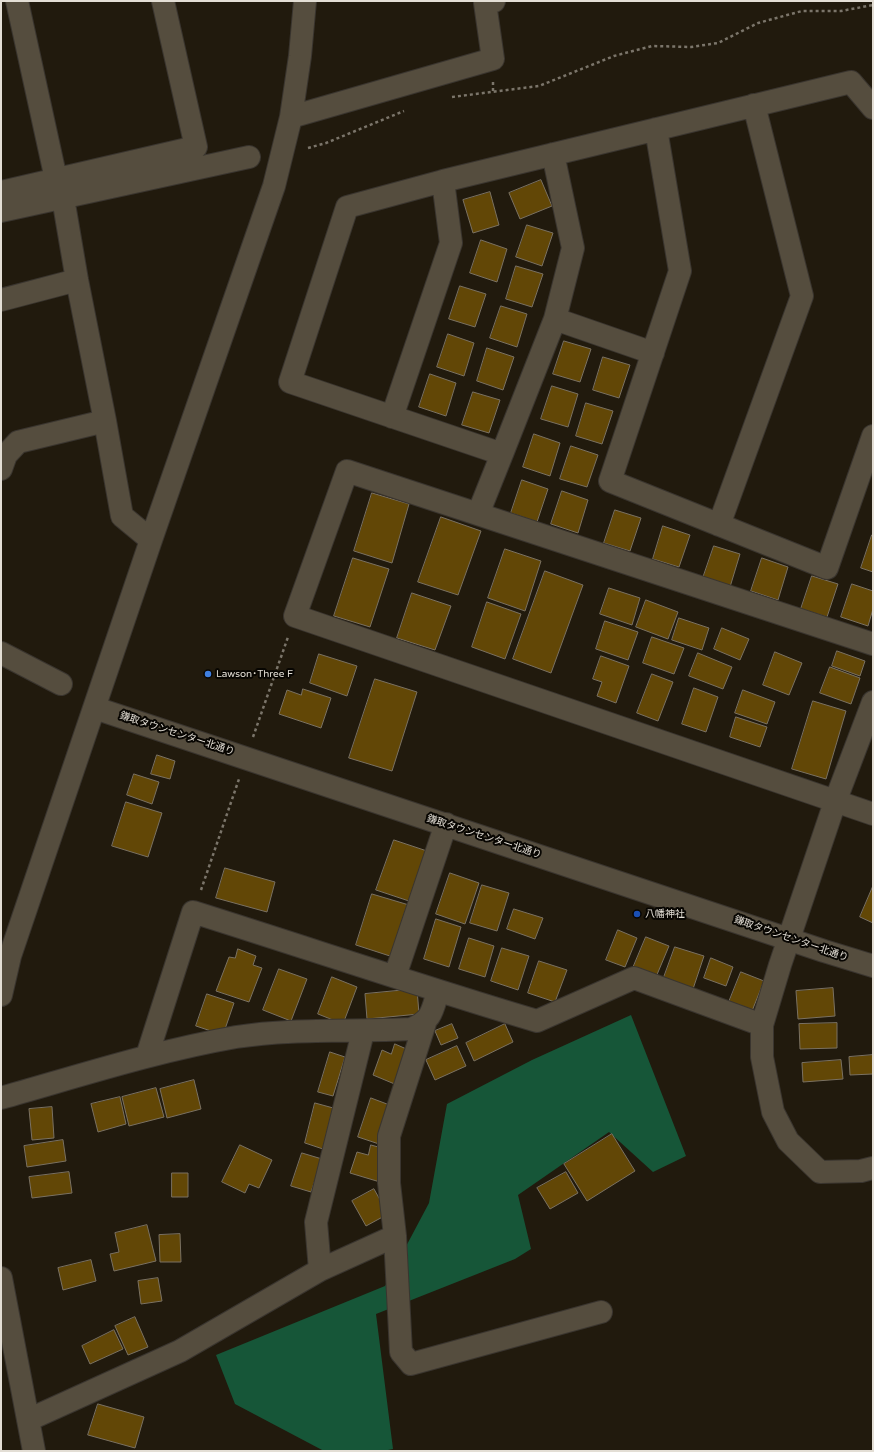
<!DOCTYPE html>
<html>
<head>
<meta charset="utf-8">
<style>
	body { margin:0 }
	#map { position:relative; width:874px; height:1452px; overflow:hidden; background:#211a0d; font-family:"Varela Round",sans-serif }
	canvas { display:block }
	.frame { position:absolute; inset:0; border:2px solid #e3ded5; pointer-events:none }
</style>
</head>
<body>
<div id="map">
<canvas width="874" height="1452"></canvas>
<div class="frame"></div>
</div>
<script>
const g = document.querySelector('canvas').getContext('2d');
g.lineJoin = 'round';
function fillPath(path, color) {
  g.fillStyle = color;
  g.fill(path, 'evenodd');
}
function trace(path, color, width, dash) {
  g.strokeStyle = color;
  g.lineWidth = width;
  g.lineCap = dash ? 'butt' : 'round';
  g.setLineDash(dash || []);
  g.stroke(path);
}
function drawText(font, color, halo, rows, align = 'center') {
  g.font = font + ' "Varela Round","Noto Sans JP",sans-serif';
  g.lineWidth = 4;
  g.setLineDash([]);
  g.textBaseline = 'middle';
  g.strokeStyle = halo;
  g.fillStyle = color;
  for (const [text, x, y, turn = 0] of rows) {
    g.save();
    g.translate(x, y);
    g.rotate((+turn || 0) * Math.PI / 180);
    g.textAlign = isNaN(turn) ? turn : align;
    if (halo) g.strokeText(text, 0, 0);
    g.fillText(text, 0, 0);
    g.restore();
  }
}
const forest = new Path2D(`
	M631,1015L686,1156L653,1172L609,1132L518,1195L531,1249L515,1259L376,1314L393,1449L383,1451H324L235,1404L216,1355L385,1286L429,1203L447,1104L532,1060Z`);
const building = new Path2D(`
	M541,180L552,206L520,219L509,193Z
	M490,192L499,225L473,233L463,200Z
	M527,225L553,233L542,266L516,257Z
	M481,240L507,249L497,282L470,273Z
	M516,266L543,274L532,307L506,299Z
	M460,286L486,294L475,327L449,319Z
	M501,306L527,314L517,347L490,338Z
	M448,334L474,343L464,376L437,367Z
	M564,341L591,349L580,382L553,374Z
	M487,348L514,357L503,390L477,381Z
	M603,357L630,365L619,398L593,390Z
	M430,374L456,383L446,416L419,407Z
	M552,386L578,394L568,427L541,419Z
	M473,392L500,400L489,433L462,425Z
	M586,403L613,411L602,444L576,436Z
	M534,434L560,443L550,476L523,467Z
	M571,446L598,455L587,487L560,479Z
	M522,480L548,489L537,522L511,513Z
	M562,491L588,500L578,533L551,524Z
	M372,493L409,504L392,563L354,551Z
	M615,510L641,518L630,551L604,543Z
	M441,517L481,531L458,595L418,582Z
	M663,526L690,535L679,567L653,559Z
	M872,535H873V572L861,568Z
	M714,546L740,554L730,587L703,578Z
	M505,549L541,561L525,611L488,598Z
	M353,558L389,569L370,627L334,616Z
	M762,558L788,567L778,600L751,591Z
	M545,571L583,585L551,673L513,659Z
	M812,576L838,584L827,617L801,609Z
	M852,584L873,591V609L868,626L841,617Z
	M609,588L640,598L632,625L600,614Z
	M412,593L451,606L435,650L397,638Z
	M646,600L678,612L668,639L636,627Z
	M487,602L521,614L505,659L472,647Z
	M679,618L709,628L702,650L672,640Z
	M605,621L638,632L628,660L596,649Z
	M722,628L749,639L740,660L714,649Z
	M652,637L684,648L674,674L643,663Z
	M837,651L865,661L860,676L832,666Z
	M775,652L802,663L789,695L763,685Z
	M698,653L732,667L723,689L689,676Z
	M319,654L357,666L347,696L310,683Z
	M601,656L629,666L616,703L597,696L602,682L593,679Z
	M830,667L860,678L851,704L820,693Z
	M652,674L673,682L658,721L637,713Z
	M375,679L417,692L392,771L349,758Z
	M694,688L718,697L706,732L682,724Z
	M303,689L331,698L321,728L279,714L287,690L301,695Z
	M743,690L775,702L767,724L735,713Z
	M813,701L846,711L826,779L792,769Z
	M736,717L767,727L760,747L730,737Z
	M157,755L175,761L170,779L151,774Z
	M134,774L159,782L152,804L127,795Z
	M126,802L162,813L148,857L112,846Z
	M394,840L430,852L412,902L376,890Z
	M225,868L275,882L267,912L216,898Z
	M450,873L479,883L465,924L436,914Z
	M482,885L509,893L497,931L470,923Z
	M873,886V923L860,917Z
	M372,894L409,905L393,957L356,945Z
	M514,909L543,918L535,939L507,929Z
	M436,919L461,927L449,967L424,959Z
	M618,930L637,938L625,967L606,960Z
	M646,937L669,946L656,977L633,968Z
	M469,938L494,946L485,977L459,969Z
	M675,947L704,956L693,989L663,980Z
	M502,948L529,956L518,990L491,981Z
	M238,949L256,956L253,965L262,968L249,1002L216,991L229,957L235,958Z
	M711,958L733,967L726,986L704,978Z
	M539,961L567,970L555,1002L528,993Z
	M279,969L307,979L291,1021L263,1010Z
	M741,972L764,981L752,1011L729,1002Z
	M332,977L357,987L343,1024L318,1014Z
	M833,988L835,1016L798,1019L796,991Z
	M417,989L419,1014L367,1019L365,994Z
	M207,994L234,1003L223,1035L196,1026Z
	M837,1023V1048L800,1049L799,1024Z
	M452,1024L458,1038L441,1045L435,1031Z
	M505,1024L513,1042L474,1061L466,1043Z
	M395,1044L411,1051L397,1085L373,1075L382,1050L391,1054Z
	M457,1046L466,1066L435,1080L426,1060Z
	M330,1052L345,1057L333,1096L318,1092Z
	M873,1055V1074L850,1075L849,1057Z
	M841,1060L843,1079L803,1082L802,1063Z
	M194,1080L201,1109L167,1118L160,1089Z
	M156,1088L164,1117L129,1126L122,1097Z
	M120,1097L126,1124L98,1132L91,1104Z
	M371,1098L395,1107L382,1145L358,1137Z
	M315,1103L337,1109L326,1150L305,1143Z
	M52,1107L54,1138L32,1140L29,1109Z
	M612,1134L635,1171L587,1201L564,1164Z
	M63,1140L66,1161L27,1167L24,1146Z
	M240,1145L272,1160L259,1188L249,1184L245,1193L222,1182Z
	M371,1145L389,1150L380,1182L350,1173L357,1152L368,1155Z
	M302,1153L322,1159L311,1192L291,1186Z
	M69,1172L72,1193L32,1198L29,1177Z
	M566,1172L578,1193L550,1209L537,1188Z
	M172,1173H188V1197H172Z
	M374,1189L388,1214L366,1226L352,1201Z
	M147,1225L156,1261L114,1271L110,1254L119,1252L115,1233Z
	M180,1234L181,1262H160L159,1235Z
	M91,1260L96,1281L63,1290L58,1268Z
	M158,1278L162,1301L141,1304L138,1281Z
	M135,1317L148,1347L128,1355L115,1326Z
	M114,1330L123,1349L90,1364L82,1346Z
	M98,1404L144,1417L135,1448L88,1435Z`);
const path = new Path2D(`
	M493,82V92
	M452,97L539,86L614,56L652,46L691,47L718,43L758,23L802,11H841L873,5
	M308,148L326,143L404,111
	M253,737L288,637
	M201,890L239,779`);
const minor = new Path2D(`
	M17,1L56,179
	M291,117L493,59L485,3L494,1
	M656,129L680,271L610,481L827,568L873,436
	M553,154L573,248L555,319L502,454L290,382L347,207L443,181L851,82L873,108
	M1,192L196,147L163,1
	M1,211L249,157
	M1,300L77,280
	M555,319L653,353
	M392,417L451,243L443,181
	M105,421L122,516L151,540
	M1,469L6,455L18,442L105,421L77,280L63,198
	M478,514L502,454
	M719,525L802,296L754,105
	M873,644L347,471L295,616L873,814
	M1,653L61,684
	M873,702L835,802L780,965L762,1025V1057L773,1112L788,1141L820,1172L861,1171L873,1168
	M95,708L824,951L873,966
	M395,976L446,824
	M1,995L10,956L151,540L274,186L291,117L300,56L305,1
	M147,1056L193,912C308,948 422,987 537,1021L634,978L762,1025
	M1,1098C79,1076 156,1051 236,1037C293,1028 353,1032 411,1029C432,1020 432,1012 438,991
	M395,1236L389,1183V1136L425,1023
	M320,1270L316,1222L363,1032
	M1,1278L34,1451
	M28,1420L180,1351L320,1270L395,1236L401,1352L411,1364L601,1312`);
const markers = [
	[208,674,4,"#3f7fe0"],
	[637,914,4,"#1a4fb4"]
];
const poiNames = [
	["Lawson･Three F",216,674],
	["八幡神社",645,914]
];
const streetNames = [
	["鎌取タウンセンター北通り",177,734,18],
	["鎌取タウンセンター北通り",484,837,18],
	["鎌取タウンセンター北通り",791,939,19]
];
fillPath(forest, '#165638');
fillPath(building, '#624706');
trace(building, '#7a7162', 1);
trace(minor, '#3a352f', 24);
trace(path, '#7b756a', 2.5, [3, 3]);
trace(minor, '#554d3e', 22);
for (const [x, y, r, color] of markers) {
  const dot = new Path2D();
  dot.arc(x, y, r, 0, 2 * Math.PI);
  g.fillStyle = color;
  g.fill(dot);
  trace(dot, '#080602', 1.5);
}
drawText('10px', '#e3ded5', '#080602', poiNames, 'left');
drawText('10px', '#e3ded5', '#080602', streetNames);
</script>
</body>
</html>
